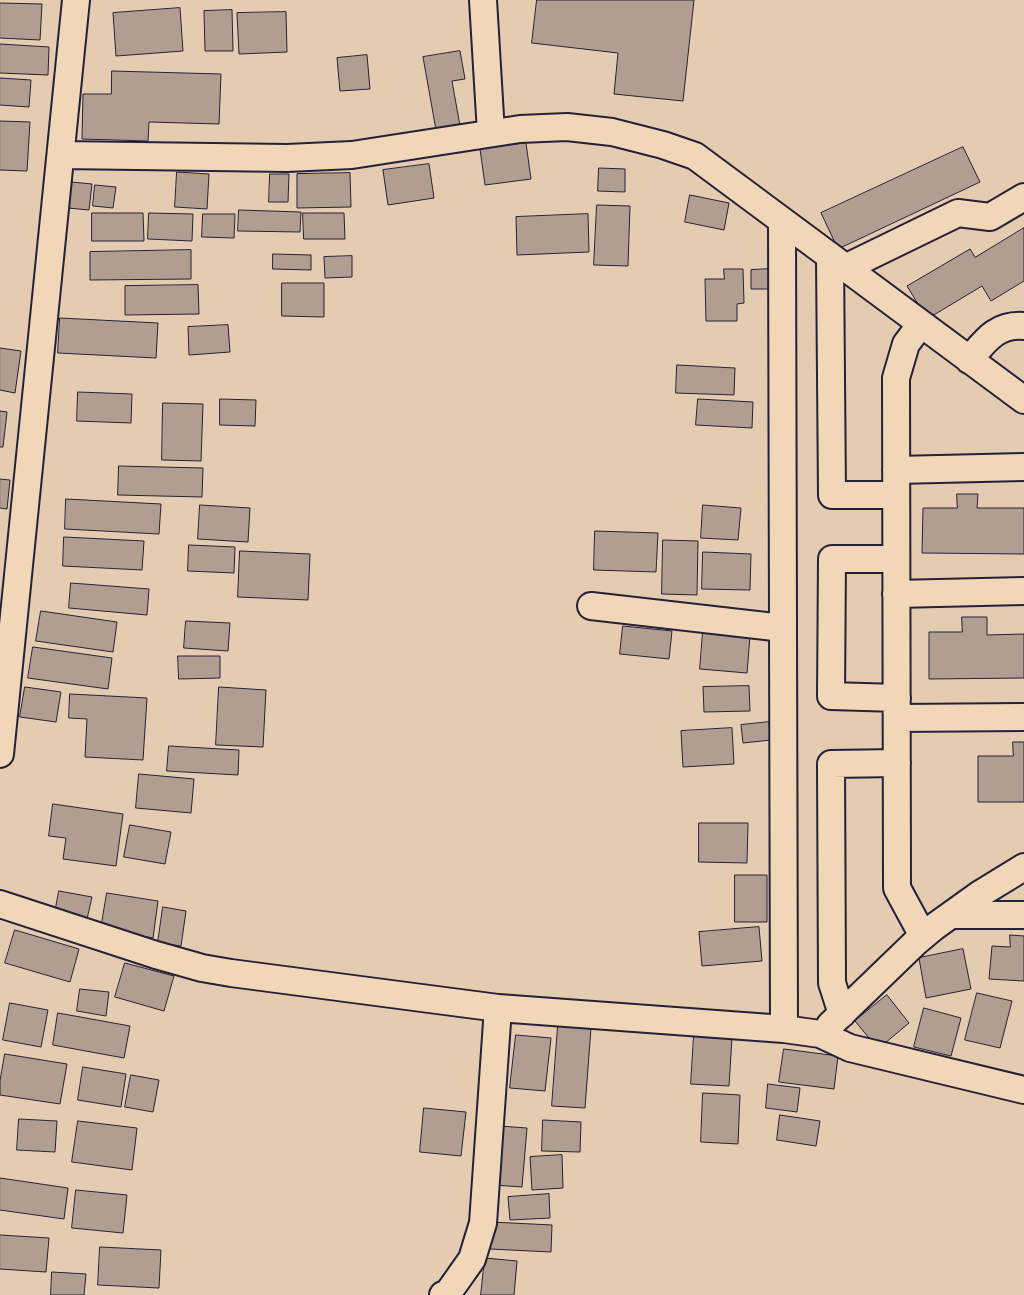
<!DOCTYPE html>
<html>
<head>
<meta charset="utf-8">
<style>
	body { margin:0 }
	canvas { display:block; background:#e5cbb0 }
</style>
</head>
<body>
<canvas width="1024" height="1295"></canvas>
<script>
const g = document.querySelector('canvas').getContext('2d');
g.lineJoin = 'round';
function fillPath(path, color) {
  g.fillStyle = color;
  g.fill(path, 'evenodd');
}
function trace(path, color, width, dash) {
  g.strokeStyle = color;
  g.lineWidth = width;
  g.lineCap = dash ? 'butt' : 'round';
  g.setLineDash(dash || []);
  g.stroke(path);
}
const building = new Path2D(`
	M537,0H694L683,101L614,94L618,53L532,43Z
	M0,3L42,4L40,40L0,38Z
	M180,8L183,51L116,56L113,13Z
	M232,10L233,51H205L204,11Z
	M286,12L287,52L239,54L237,13Z
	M0,44L49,47L48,75L0,73Z
	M460,51L465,79L452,81L460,126L436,130L423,57Z
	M367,55L370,89L340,91L337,58Z
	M112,71L221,74L219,124L149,122L148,141L82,139L83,94H111Z
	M0,78L31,80L29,107L0,105Z
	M0,121L30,122L27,171L0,170Z
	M526,143L531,179L485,185L480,149Z
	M963,147L980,182L838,249L821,213Z
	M429,164L434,198L388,205L383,170Z
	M599,168L625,169V192L598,191Z
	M177,172L209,174L207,209L175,207Z
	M350,173L351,207L297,208V174Z
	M270,174H289L288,202H269Z
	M71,182L92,184L89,210L68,208Z
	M95,185L116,187L113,208L93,206Z
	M690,195L729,203L724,230L685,222Z
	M597,205L630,206L628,266L594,265Z
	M239,210L301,212L300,232L238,231Z
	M92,213H143L144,241H92Z
	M149,213L193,214L192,241L148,239Z
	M303,213H344L345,239H304Z
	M203,214H235L234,238L202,237Z
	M588,214L589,252L517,255L516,217Z
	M1024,228V281L991,301L982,286L927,319L907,286L970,249L975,257Z
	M191,250V279L90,280V252Z
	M273,254L311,255V270L273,269Z
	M352,256V277L325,278L324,257Z
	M724,269H743L744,303L737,304V321H706L705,279H724Z
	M771,269V289H751V270Z
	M282,283H324V317L282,316Z
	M198,285L199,314L125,315V286Z
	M60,318L158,323L156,358L58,353Z
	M228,325L230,352L189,355L188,327Z
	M0,348L21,351L15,393L0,390Z
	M677,365L735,368L734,395L676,393Z
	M78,392L132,394L131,423L77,421Z
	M220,399L256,400L255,426L220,425Z
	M698,399L753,402L752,428L696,425Z
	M163,403L203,404L201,461L162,460Z
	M0,411L7,412L3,447H0Z
	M119,466L203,468L202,497L118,495Z
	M0,479L10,480L7,509L0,508Z
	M957,494H978L977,508H1024V554L922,553L923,508H957Z
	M66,499L161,504L159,534L65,529Z
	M200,505L250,508L248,542L198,539Z
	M703,505L741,508L738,540L701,538Z
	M595,531L658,533L656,572L594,570Z
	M64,537L144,541L142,570L63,566Z
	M663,540L698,541L697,595L662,594Z
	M189,545L235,547L234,573L188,571Z
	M240,551L310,554L308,600L238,597Z
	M703,552L751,554L750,590L702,589Z
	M71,583L149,589L147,615L69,608Z
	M41,611L117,622L113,652L36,641Z
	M962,617H987V635L1024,634V678L929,679V632H962Z
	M186,621L230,623L228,651L184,648Z
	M623,626L672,631L669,659L620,654Z
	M703,632L750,636L747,673L700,669Z
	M33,647L112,658L108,689L28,678Z
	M178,656H220V678L179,679Z
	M749,686L750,711L704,712L703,687Z
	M25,687L61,692L56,722L20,717Z
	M219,687L266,690L263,747L216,745Z
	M70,694L147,698L143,760L85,757L87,719L69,718Z
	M769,722L771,740L743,743L741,725Z
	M732,728L734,764L683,767L681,731Z
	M1013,742H1024V802H978V756H1013Z
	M169,746L239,750L238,775L167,771Z
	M139,774L194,779L191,813L136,808Z
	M53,804L123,814L116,866L63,859L66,838L49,836Z
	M699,823H748L747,863L699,862Z
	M130,825L171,832L165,864L124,857Z
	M735,875H767V922H735Z
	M59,891L92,897L87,919L55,913Z
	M107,893L158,901L153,938L101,929Z
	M163,907L186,911L181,946L158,943Z
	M759,927L762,961L702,966L699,932Z
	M15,930L79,949L70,982L5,963Z
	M1010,935L1024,936V981L989,979L992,946L1010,947Z
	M963,949L971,989L926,998L919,958Z
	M125,963L174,976L164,1011L115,997Z
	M80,989L109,992L106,1016L77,1011Z
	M977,993L1012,1001L1000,1048L965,1040Z
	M887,995L909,1023L878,1049L855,1021Z
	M10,1003L48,1010L41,1047L3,1040Z
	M924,1008L961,1018L951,1056L914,1047Z
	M58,1013L130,1026L124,1058L53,1045Z
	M558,1026L591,1028L585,1108L552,1106Z
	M516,1035L551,1038L545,1091L510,1088Z
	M694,1036L732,1038L729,1086L691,1084Z
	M784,1049L838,1056L834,1089L779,1082Z
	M5,1054L67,1064L60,1104L0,1095V1081Z
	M83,1067L126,1074L121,1107L78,1100Z
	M131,1075L159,1080L153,1112L125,1107Z
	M768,1084L800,1088L797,1112L766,1108Z
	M703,1093L740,1095L738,1144L701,1142Z
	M424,1108L466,1112L461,1156L420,1152Z
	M780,1115L820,1121L816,1146L777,1140Z
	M19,1119L57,1121L55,1152L17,1150Z
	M543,1120L581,1122L580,1152L542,1151Z
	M78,1121L137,1128L132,1170L72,1162Z
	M499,1126L527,1128L522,1187L494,1185Z
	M562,1155L563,1188L532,1190L530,1157Z
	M0,1178L68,1188L64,1219L0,1210Z
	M76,1190L127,1195L123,1233L72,1228Z
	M549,1194L550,1218L510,1220L508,1197Z
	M491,1222L552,1225L551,1252L490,1249Z
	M0,1235L49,1238L46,1272L0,1269Z
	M100,1247L161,1250L159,1288L98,1285Z
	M485,1258L517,1261L514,1295H481Z
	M52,1272L86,1274L84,1295H51Z`);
const minor = new Path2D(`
	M483,0L491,133
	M61,155L287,158L352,155L520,129L567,127L612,132L663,145L695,156L1024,400
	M782,221L784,1029
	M830,257L832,495H896
	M845,268L958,213L990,217L1024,197
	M921,324L906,344L896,378L897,888L923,936
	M969,360C985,341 996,324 1024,326
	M896,470L1024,467
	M896,559H832L831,696L897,698
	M896,594L1024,591
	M591,606L783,628
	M897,718L1024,717
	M0,754L76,0
	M0,904L156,955L202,968L231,973L498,1008L784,1029L820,1034L850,1048L1024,1090
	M953,915H1024
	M842,1014L832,983L831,764L897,763
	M830,1025L916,942L934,927L980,894L1024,867
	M443,1295L448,1293L472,1259L483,1223L498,1008`);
fillPath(building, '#b29e91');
trace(building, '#22223b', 1);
trace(minor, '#22223b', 30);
trace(minor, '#f2d6b8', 26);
</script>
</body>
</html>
